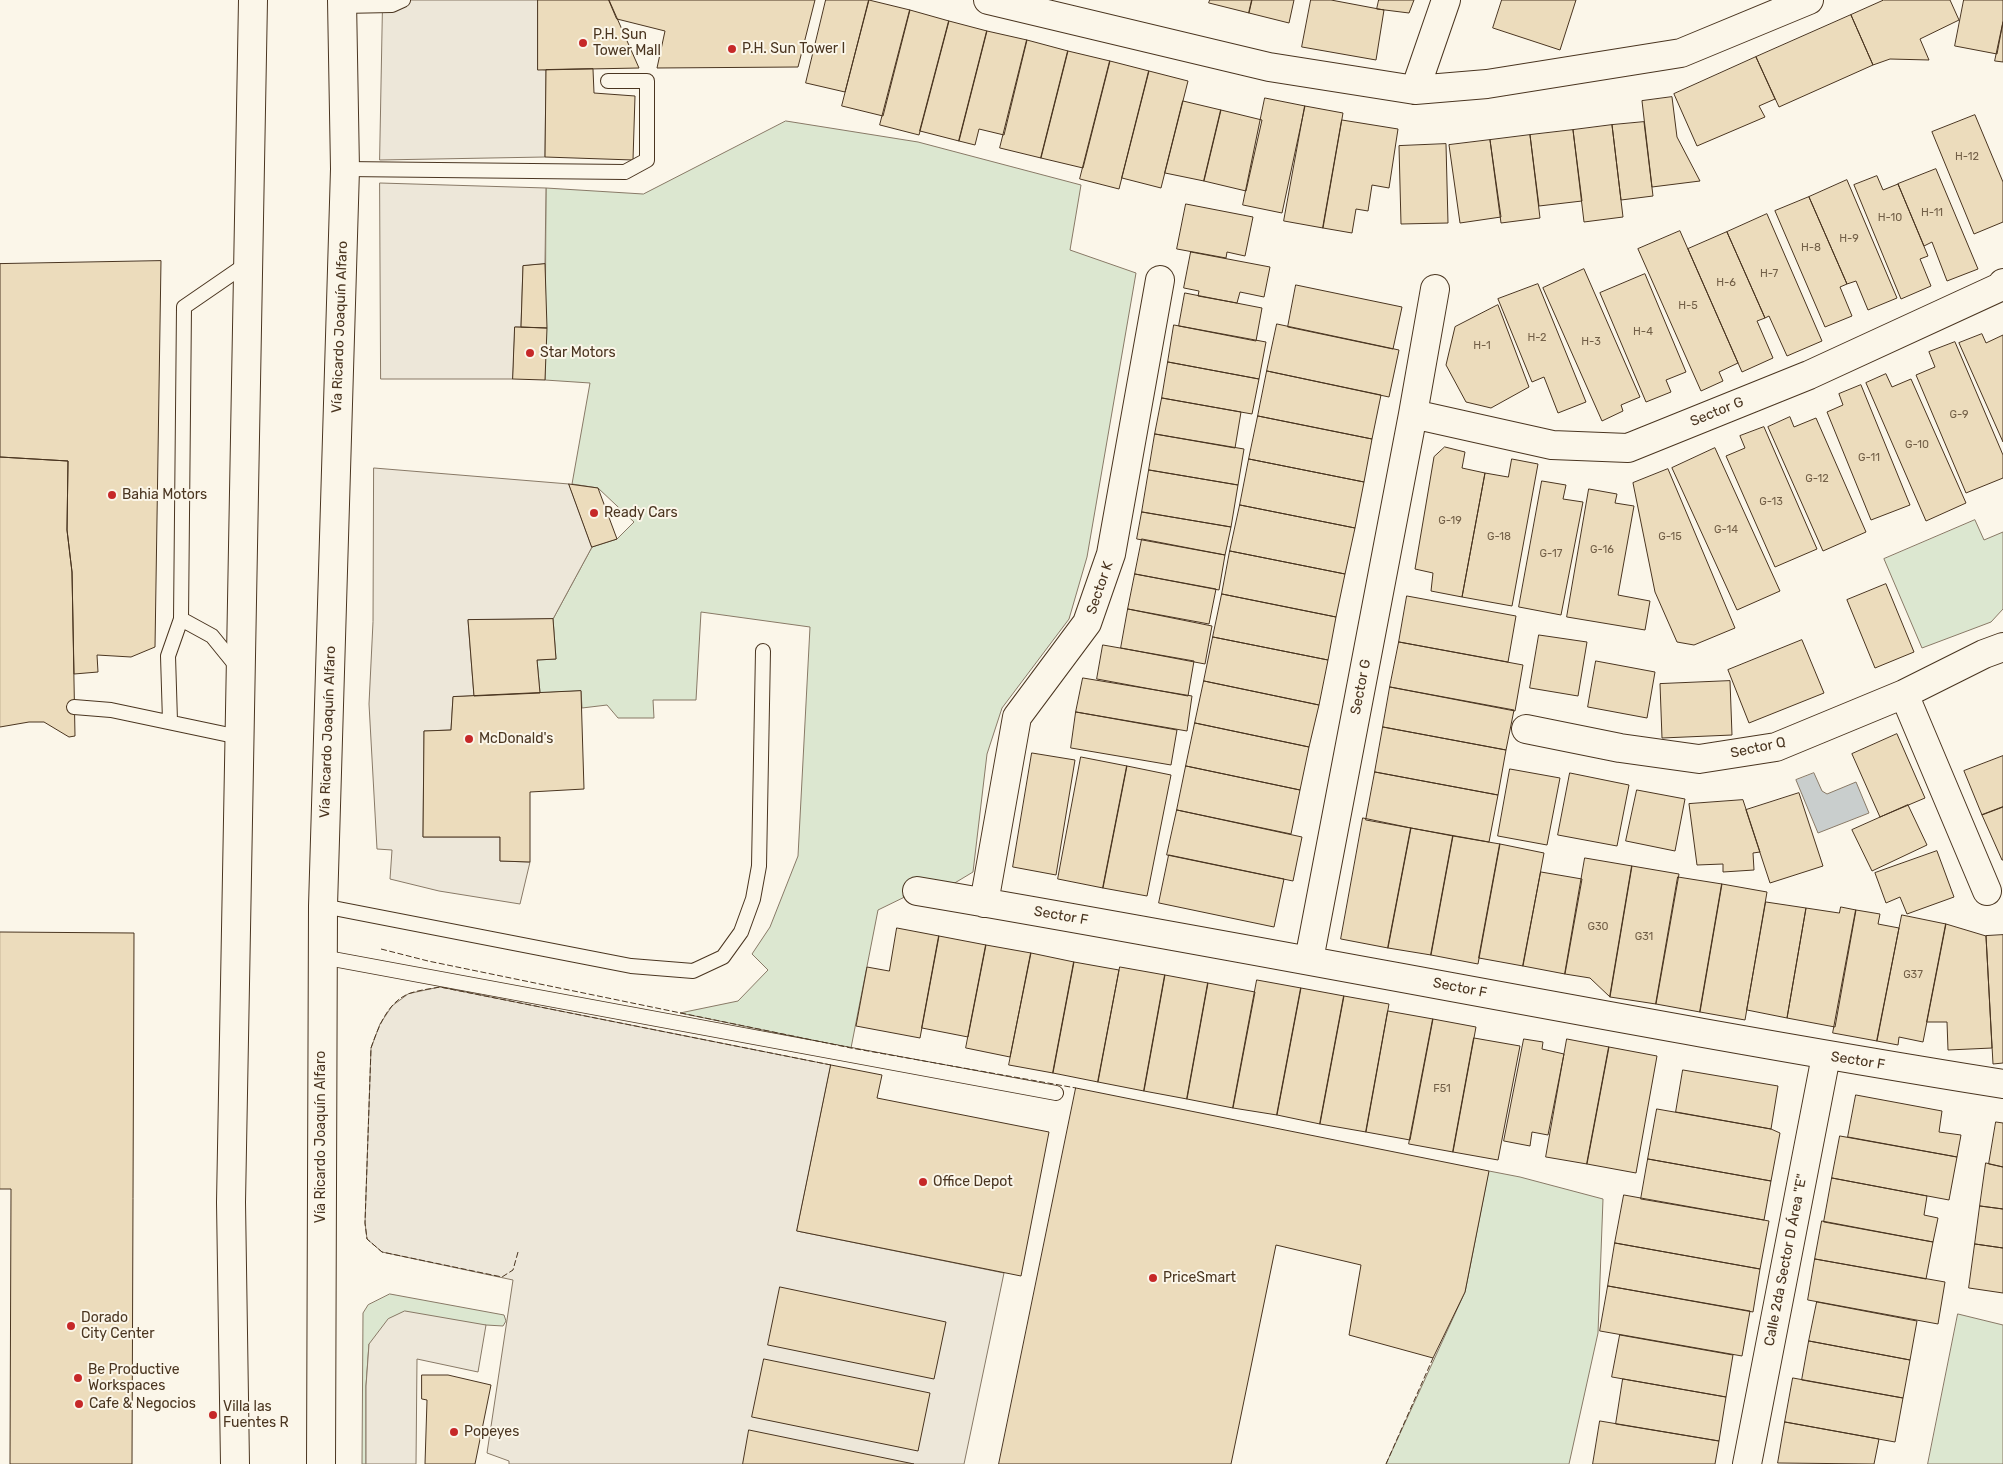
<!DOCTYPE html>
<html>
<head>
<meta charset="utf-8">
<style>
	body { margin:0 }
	canvas { display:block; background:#fbf6e9 }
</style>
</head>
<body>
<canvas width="2003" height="1464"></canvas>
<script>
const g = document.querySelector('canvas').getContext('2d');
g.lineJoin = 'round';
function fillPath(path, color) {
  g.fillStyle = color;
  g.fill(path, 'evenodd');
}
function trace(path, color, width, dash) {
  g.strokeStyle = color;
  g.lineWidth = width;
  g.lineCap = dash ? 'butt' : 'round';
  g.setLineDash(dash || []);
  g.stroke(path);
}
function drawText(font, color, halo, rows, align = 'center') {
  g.font = font + ' Rubik,sans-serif';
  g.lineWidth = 4;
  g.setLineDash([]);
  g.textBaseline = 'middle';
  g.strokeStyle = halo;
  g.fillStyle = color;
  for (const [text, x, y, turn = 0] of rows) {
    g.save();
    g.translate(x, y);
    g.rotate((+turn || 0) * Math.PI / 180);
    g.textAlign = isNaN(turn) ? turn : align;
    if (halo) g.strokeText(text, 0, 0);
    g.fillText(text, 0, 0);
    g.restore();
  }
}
const green = new Path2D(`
	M786,121L918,142L1081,185L1070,250L1136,273L1087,557L1069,619L1002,708L987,754L973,872L953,884L917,891L878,910L851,1048L680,1013L738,1001L768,970L752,954L770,927L798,856L810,627L701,612L696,700H653L654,718H618L607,705L582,708L581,691L540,693L537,660L556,659L553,619L592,547L617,539L634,522L598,488L572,484L590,383L545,380L546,188L643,194Z
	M1975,520L1984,540L2003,532V609L1991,622L1922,648L1884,559Z
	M1489,1171L1520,1177L1603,1199L1598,1333L1569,1464H1386L1465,1292Z
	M390,1294L504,1315L506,1321L503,1326L486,1325L369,1344L366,1386V1464H362L363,1313L368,1305Z
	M1958,1314L2003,1325V1464H1928Z`);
const parking = new Path2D(`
	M383,0H538V69L546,70L545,157L380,160Z
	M380,183L546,188L545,264L523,266L521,327H515L513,379H381Z
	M374,468L569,484L592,547L553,619L468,620L474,696L453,697L451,730L424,731L423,837H500V861L530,862L520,904L439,891L390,879L392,850L377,849L369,704L373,622Z
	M440,987L831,1065L797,1231L1004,1273L964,1464H509V1461L487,1453L513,1280L382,1252L367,1239L365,1223L371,1048L380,1024L392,1006L408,994Z
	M405,1311L486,1325L478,1372L417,1359L416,1464H366V1386L369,1344L388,1319Z`);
const water = new Path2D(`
	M1814,773L1822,791L1827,794L1856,782L1869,813L1818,833L1796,780Z`);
const building = new Path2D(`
	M538,0H609L639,68L538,70Z
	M609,0H815L798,67L657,68L665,31L617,19Z
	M826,0H869L845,92L806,83Z
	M869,0L910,10L883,116L842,106Z
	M1210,0H1252L1249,13L1209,3Z
	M1252,0H1294L1289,23L1249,13Z
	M1311,0H1331L1384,10L1376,60L1302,47Z
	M1379,0H1414L1409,13L1377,9Z
	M1502,0H1576L1560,50L1493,28Z
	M1884,0H1950L1959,20L1920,39L1929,60L1890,59L1873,65L1851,15Z
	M1964,0H2003V22L1997,54L1955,46Z
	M910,10L949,21L919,135L880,125Z
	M1851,15L1873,65L1779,107L1756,57Z
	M949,21L987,31L959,141L920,131Z
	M2003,22V62L1995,61Z
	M987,31L1027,40L1004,135L979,129L975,145L959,141Z
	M1027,40L1068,51L1041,158L1000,148Z
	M1068,51L1110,61L1083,168L1041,158Z
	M1756,57L1775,99L1759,106L1765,117L1697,146L1674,94Z
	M1110,61L1149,71L1119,189L1080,179Z
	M593,69L594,93L635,96L633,160L545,157L546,70Z
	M1149,71L1188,81L1161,188L1122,178Z
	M1672,97L1677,137L1700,181L1652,187L1642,101Z
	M1265,98L1305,106L1282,213L1243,205Z
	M1183,101L1221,110L1204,181L1165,173Z
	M1305,106L1343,113L1323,228L1284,221Z
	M1221,110L1262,120L1246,191L1204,181Z
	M1975,115L2003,182V222L1974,234L1932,132Z
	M1342,120L1398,129L1389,188L1372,185L1368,211L1356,209L1352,233L1323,228Z
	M1644,122L1653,196L1621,200L1612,125Z
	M1612,125L1623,217L1584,222L1573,130Z
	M1573,130L1582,201L1539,206L1530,135Z
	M1530,135L1540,218L1501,223L1490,140Z
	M1490,140L1501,217L1460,223L1449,145Z
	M1446,144L1448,223L1401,224L1399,146Z
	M1936,169L1978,269L1947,281L1932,242L1924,246L1898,184Z
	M1877,176L1883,190L1898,184L1928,256L1920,259L1931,286L1901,299L1854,185Z
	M1847,180L1897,298L1868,310L1856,281L1847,284L1809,197Z
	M1809,197L1847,284L1840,287L1852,316L1825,327L1775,211Z
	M1186,204L1253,217L1245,256L1227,252L1226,258L1177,249Z
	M1767,214L1822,341L1787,356L1769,316L1765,318L1727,232Z
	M1680,231L1738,363L1719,372L1723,381L1701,391L1638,249Z
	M1727,232L1765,318L1757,321L1773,358L1742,372L1688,249Z
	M1191,252L1270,267L1264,297L1240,292L1237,303L1198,296L1199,291L1184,288Z
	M161,261L155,647L131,657L97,655L98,672L74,674L72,572L67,530L68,461L0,457V264Z
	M545,264L547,328L521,327L523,266Z
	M1584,269L1640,397L1621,405L1623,411L1602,421L1543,288Z
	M1645,274L1686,372L1666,380L1671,392L1646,402L1600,293Z
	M1538,284L1586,402L1558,413L1544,377L1532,382L1498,299Z
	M1296,285L1402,307L1393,349L1288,327Z
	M1185,293L1262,308L1256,341L1179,326Z
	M1498,305L1529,387L1491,408L1466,402L1446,365L1455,327Z
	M1277,324L1399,350L1389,397L1267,371Z
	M1174,325L1266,342L1259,379L1168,362Z
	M515,327L547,328L545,380L513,379Z
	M1982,334L1986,343L2003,335V442L1959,343Z
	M1955,342L2003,455V478L1966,493L1916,375L1935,367L1929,352Z
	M1168,362L1259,379L1252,414L1162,398Z
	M1267,371L1381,395L1372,439L1258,416Z
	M1886,374L1892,387L1911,379L1966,503L1926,521L1866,383Z
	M1861,385L1910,505L1871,520L1827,412L1843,405L1839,394Z
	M1162,398L1241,412L1235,448L1155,434Z
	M1258,416L1372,439L1364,482L1249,459Z
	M1790,417L1794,427L1816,418L1866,532L1823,551L1768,427Z
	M1764,427L1817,549L1775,567L1726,456L1745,448L1740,436Z
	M1155,434L1244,449L1238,485L1149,470Z
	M1445,447L1465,452L1462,468L1485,473L1462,597L1431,591L1433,573L1415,569L1434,457Z
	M1715,448L1780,591L1737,610L1672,468Z
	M0,457L68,461L67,530L72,572L75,736L69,737L44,722H29L0,727Z
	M1249,459L1364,482L1355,528L1240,505Z
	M1512,459L1538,464L1512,606L1462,597L1485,473L1508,477Z
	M1668,469L1735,628L1694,645L1677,642L1655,592L1633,483Z
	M1149,470L1238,485L1231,527L1142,512Z
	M1542,481L1566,485L1563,499L1583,502L1561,615L1519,607Z
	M569,484L598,488L617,539L592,547Z
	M1589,489L1617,494L1615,503L1634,506L1618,595L1650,601L1645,630L1567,617Z
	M1240,505L1355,528L1345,574L1230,551Z
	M1142,512L1231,527L1225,555L1137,539Z
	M1142,539L1225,555L1219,590L1135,574Z
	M1230,551L1345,574L1336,617L1222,594Z
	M1135,574L1216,589L1209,624L1128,609Z
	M1886,584L1914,652L1875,668L1847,600Z
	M1222,594L1336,617L1328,660L1213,637Z
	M1407,596L1516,616L1508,662L1399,642Z
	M1128,609L1212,626L1205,664L1121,648Z
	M553,619L556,659L537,660L540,693L474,696L468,620Z
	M1539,635L1587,642L1578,696L1530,688Z
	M1213,637L1328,660L1319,705L1204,681Z
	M1802,640L1824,693L1749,723L1728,670Z
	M1399,642L1523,665L1515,711L1390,687Z
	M1103,645L1194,661L1188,696L1097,679Z
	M1596,661L1655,672L1647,718L1588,707Z
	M1083,678L1192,696L1187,731L1076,712Z
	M1204,681L1319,705L1309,747L1195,723Z
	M1730,681L1732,735L1662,738L1660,684Z
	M1390,687L1514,710L1506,750L1383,727Z
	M581,691L584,789L530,792V862L500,861V837H423L424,731L451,730L453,697Z
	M1076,712L1177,730L1171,765L1071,748Z
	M1195,723L1309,747L1300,790L1186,766Z
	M1383,727L1506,750L1498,795L1375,772Z
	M1897,734L1925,798L1880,817L1852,754Z
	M1032,753L1075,760L1056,875L1013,867Z
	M2003,756V807L1982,815L1964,771Z
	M1081,757L1127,766L1103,888L1058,879Z
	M1127,766L1171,775L1147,896L1103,888Z
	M1186,766L1300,790L1291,834L1177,810Z
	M1510,769L1560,778L1547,845L1498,836Z
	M1375,772L1498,795L1489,842L1366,820Z
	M1570,773L1629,785L1617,846L1558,835Z
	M1637,790L1685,799L1675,851L1626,841Z
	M1799,793L1823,866L1770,883L1746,810Z
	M1743,800L1760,852L1753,853L1754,870L1723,872V864L1697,865L1689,804Z
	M1908,805L1927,845L1872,871L1852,830Z
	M2003,807V860H2002L1982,815Z
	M1177,810L1302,837L1293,881L1167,855Z
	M1363,818L1411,828L1388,948L1341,939Z
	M1411,828L1453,836L1431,955L1388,948Z
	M1453,836L1500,844L1478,964L1431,955Z
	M1500,844L1544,853L1523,966L1479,958Z
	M1937,851L1954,897L1907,914L1900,897L1886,903L1875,873Z
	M1169,855L1284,879L1274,927L1159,903Z
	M1585,858L1632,866L1610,997L1590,978L1565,974Z
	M1632,866L1679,874L1656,1004L1610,997Z
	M1541,872L1582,879L1565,974L1523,966Z
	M1678,877L1722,884L1700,1012L1656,1004Z
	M1722,884L1767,892L1745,1020L1700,1012Z
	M1766,902L1806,908L1787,1018L1747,1010Z
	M1841,907L1856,910L1835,1027L1787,1018L1806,908L1839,913Z
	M1856,910L1880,914L1878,924L1899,928L1877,1041L1833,1033Z
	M1902,915L1946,924L1923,1042L1899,1037L1898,1045L1877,1041Z
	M1946,924L1986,936L1992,1048L1948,1050L1947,1022H1927Z
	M897,928L939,936L920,1038L856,1026L867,967L889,971Z
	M0,932L134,933L132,1464H10L11,1189H0Z
	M2003,935V1063L1993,1064L1986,936Z
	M939,936L986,945L968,1037L922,1028Z
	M986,945L1031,953L1010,1057L966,1048Z
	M1031,953L1074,962L1053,1073L1009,1065Z
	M1074,962L1119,970L1098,1082L1053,1073Z
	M1120,967L1165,975L1144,1091L1098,1082Z
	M1165,975L1208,983L1187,1099L1144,1091Z
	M1257,980L1301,988L1277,1115L1233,1108Z
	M1208,983L1255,992L1233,1108L1187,1099Z
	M1301,988L1344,996L1320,1124L1277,1115Z
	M1344,996L1389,1004L1366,1132L1320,1124Z
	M1388,1011L1433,1019L1410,1140L1366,1132Z
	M1433,1019L1476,1027L1453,1152L1409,1144Z
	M1474,1038L1520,1046L1498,1160L1453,1152Z
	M1524,1039L1543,1042L1542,1049L1564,1054L1548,1135L1532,1132L1530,1146L1504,1141Z
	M1567,1039L1609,1047L1587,1164L1546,1157Z
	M1609,1047L1657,1056L1636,1173L1587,1164Z
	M831,1065L882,1075L877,1098L1049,1132L1021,1276L797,1231Z
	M1683,1070L1778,1086L1771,1129L1676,1112Z
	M1076,1088L1489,1171L1465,1292L1433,1358L1349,1335L1361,1265L1276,1245L1231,1464H999Z
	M1856,1095L1942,1111L1939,1132L1961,1135L1957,1157L1848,1137Z
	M1657,1109L1771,1129L1780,1133L1771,1181L1648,1159Z
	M1996,1122L2003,1123V1167L1989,1164Z
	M1840,1136L1957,1157L1949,1200L1832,1178Z
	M1648,1159L1771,1181L1764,1220L1641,1199Z
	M1986,1163L2003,1167V1209L1980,1206Z
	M1832,1178L1927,1196L1924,1215L1938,1218L1933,1242L1824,1222Z
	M1624,1195L1769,1221L1760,1269L1615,1243Z
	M1980,1206L2003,1209V1248L1975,1244Z
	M1822,1221L1933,1242L1926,1279L1815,1259Z
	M1615,1243L1760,1269L1753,1312L1608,1286Z
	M1975,1244L2003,1248V1293L1969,1288Z
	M1815,1259L1945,1282L1938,1324L1808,1300Z
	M1608,1286L1750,1311L1742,1356L1600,1331Z
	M780,1287L946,1322L934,1379L768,1345Z
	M1817,1302L1917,1321L1910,1360L1809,1341Z
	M1620,1335L1733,1355L1726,1397L1612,1377Z
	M1809,1341L1910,1360L1903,1398L1802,1380Z
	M764,1359L930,1393L918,1451L752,1417Z
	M422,1375H448L491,1385L475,1464H425L427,1400L422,1399Z
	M1793,1378L1903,1398L1895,1442L1785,1422Z
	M1623,1379L1726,1397L1719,1441L1616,1424Z
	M1600,1421L1719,1441L1715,1464H1593Z
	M1785,1422L1879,1439L1874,1464L1778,1463Z
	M749,1430L914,1464H743Z`);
const lane = new Path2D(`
	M342,6L392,5L403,0
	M345,169L625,172L647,160V81H608
	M238,668L212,636L181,619L184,307L248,263
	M74,707L111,710L239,737
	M170,721L168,656L181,619
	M323,906L631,966L693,971L723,957L741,932L753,899L759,866L763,651
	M322,957L1056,1093`);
const street = new Path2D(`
	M988,0L1269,67L1415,90L1487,84L1681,53L1809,0
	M1415,90L1446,0
	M1413,414L1552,445L1628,448L1809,375L2000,287L2003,283
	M1904,694L1987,891
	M1526,729L1620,748L1699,759L1776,747L1904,694L1984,654L2003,647
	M917,891C1279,952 1640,1026 2003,1084
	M984,903L1017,717L1087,623L1111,554L1160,280
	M1309,960L1413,414L1435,289
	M1747,1464L1826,1056`);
const primary = new Path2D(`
	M235,1464L231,1202L253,0
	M321,1464L323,906L345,169L342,0`);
const fence = new Path2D(`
	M381,949L428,961L851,1048L1076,1088
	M518,1252L513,1270L502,1277L382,1252L367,1239L365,1223L371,1048C378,1028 387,1003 408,994C418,990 430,989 440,987L831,1065
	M1386,1464L1433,1358`);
const markers = [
	[583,43,5,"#c62828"],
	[732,49,5,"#c62828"],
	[530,353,5,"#c62828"],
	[112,495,5,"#c62828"],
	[594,513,5,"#c62828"],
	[469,739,5,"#c62828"],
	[923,1182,5,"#c62828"],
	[1153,1278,5,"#c62828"],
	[71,1326,5,"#c62828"],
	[78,1378,5,"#c62828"],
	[79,1404,5,"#c62828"],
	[213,1415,5,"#c62828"],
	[454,1432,5,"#c62828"]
];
const numberNames = [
	["H-12",1967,157],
	["H-11",1932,213],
	["H-10",1890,218],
	["H-9",1849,239],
	["H-8",1811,248],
	["H-7",1769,274],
	["H-6",1726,283],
	["H-5",1688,306],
	["H-4",1643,332],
	["H-2",1537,338],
	["H-3",1591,342],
	["H-1",1482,346],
	["G-9",1959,415],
	["G-10",1917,445],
	["G-11",1869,458],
	["G-12",1817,479],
	["G-13",1771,502],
	["G-19",1450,521],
	["G-14",1726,530],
	["G-18",1499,537],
	["G-15",1670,537],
	["G-16",1602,550],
	["G-17",1551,554],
	["G30",1598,927],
	["G31",1644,937],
	["G37",1913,975],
	["F51",1442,1089]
];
const poiNames = [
	["P.H. Sun",593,35],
	["Tower Mall",593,51],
	["P.H. Sun Tower I",742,49],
	["Star Motors",540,353],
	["Bahia Motors",122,495],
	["Ready Cars",604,513],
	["McDonald's",479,739],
	["Office Depot",933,1182],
	["PriceSmart",1163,1278],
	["Dorado",81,1318],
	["City Center",81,1334],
	["Be Productive",88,1370],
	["Workspaces",88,1386],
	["Cafe & Negocios",89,1404],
	["Villa las",223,1407],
	["Fuentes R",223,1423],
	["Popeyes",464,1432]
];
const streetNames = [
	["Vía Ricardo Joaquín Alfaro",340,327,-88],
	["Sector G",1717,412,-22],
	["Sector K",1100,588,-71],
	["Sector G",1361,687,-79],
	["Vía Ricardo Joaquín Alfaro",328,732,-88],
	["Sector Q",1758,748,-12],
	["Sector F",1061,916,10],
	["Sector F",1460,988,11],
	["Sector F",1858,1061,9],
	["Vía Ricardo Joaquín Alfaro",321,1137,-90],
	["Calle 2da Sector D Área \"E\"",1786,1260,-79]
];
fillPath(green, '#dce7d0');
trace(green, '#887966', 1);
fillPath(parking, '#ede7d9');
trace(parking, '#887966', 1);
fillPath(water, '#c9cecd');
trace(water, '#887966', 1);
fillPath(building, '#ecdcbc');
trace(building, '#4a3520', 1);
trace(lane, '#4a3520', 16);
trace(street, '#4a3520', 30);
trace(primary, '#4a3520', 30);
trace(lane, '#fbf6e9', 14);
trace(street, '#fbf6e9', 28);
trace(primary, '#fbf6e9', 28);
trace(fence, '#4a3520', 1, [6, 2.5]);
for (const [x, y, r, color] of markers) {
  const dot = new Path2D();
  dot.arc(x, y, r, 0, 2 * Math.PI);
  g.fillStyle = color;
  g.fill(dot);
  trace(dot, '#fbf6e9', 2);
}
drawText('11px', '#725f47', null, numberNames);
drawText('14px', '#4a3520', '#fbf6e9', poiNames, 'left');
drawText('14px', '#4a3520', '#fbf6e9', streetNames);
</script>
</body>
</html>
